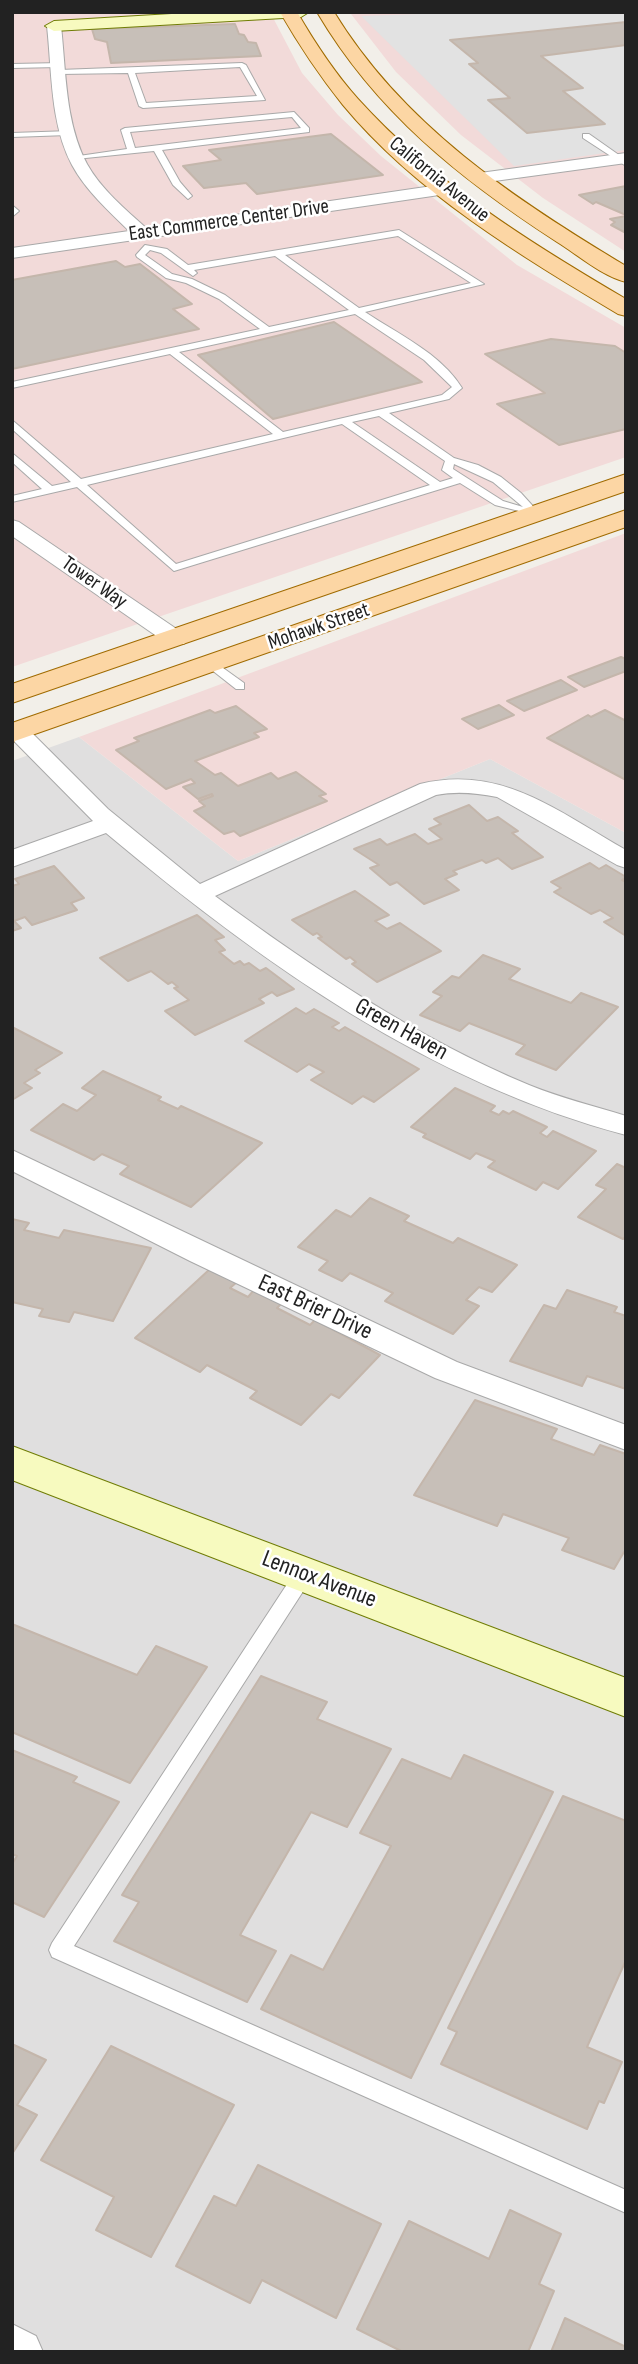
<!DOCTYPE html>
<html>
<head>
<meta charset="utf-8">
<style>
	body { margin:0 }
	#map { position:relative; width:638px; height:2364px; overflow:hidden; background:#f2efe9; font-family:"Sofia Sans Condensed",sans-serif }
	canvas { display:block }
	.frame { position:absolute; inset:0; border:14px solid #222; pointer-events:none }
</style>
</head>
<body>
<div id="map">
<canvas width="638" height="2364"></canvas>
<div class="frame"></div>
</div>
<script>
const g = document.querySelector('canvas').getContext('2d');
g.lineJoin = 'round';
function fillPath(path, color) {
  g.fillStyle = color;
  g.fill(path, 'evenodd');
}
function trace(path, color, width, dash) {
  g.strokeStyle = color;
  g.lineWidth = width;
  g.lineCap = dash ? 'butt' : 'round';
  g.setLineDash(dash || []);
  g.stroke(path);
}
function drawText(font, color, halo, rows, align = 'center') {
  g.font = font + ' "Sofia Sans Condensed",sans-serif';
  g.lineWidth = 5;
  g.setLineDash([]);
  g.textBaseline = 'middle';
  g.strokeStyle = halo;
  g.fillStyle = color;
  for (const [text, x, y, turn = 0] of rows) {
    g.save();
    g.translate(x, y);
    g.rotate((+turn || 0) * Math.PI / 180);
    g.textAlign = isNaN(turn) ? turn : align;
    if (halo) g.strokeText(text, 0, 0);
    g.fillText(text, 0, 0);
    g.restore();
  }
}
const residential = new Path2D(`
	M79,737L238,861L490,759L626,833V2352H12V761Z`);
const commercial = new Path2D(`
	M12,12H270L302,73L338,115L381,156L517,265L626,328V457L12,667Z
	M405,12H626V252L543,198L461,135L396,72L351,14Z
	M626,533V833L490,759L238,861L79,737Z`);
const parking = new Path2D(`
	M477,12H626V150L514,166L361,16Z`);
const building = new Path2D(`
	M626,22V45L541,56L583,88L563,91L605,124L527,133L488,100L510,98L469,64L478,63L450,40Z
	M235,24L239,34L244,35L248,42L256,43L261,56L111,63L107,42L95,39L92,29Z
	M331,134L383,175L257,194L246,183L204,188L183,166L221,160L209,150Z
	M626,186V215L596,202L593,204L579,195Z
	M626,216V233L611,225L615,222L610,219Z
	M116,261L125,267L140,264L192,304L173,309L199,329L12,369V280Z
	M334,322L422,382L273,419L198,355Z
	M551,339L615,346L626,353V429L559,445L497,404L545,393L485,354Z
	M621,657L626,659V671L584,687L568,677Z
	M561,680L577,690L524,711L507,701Z
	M499,705L514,715L478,729L462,719Z
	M236,706L267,729L254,733L259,737L195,761L215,775L221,773L238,786L271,773L278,779L296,772L326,794L319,796L327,801L240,836L234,831L224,834L194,811L205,806L199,801L213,796L212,794L198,799L183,787L195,783L191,779L166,789L116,750L139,741L134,738L210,710L215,713Z
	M605,710L626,721V780L547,738L588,715L591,717Z
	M469,805L487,821L498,817L518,831L512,833L543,857L512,869L498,858L486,863L482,860L453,871L457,874L445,879L459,890L424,904L397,882L390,885L370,868L379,865L354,849L380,839L387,845L415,834L428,844L442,839L429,829L441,824L434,819Z
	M590,863L599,869L606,865L626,877L622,880L626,882V936L604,922L613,918L600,910L591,914L554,892L561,888L551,882Z
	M54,866L84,898L71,903L77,910L32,925L25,917L14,921L21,928L12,931V886L19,884L15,879Z
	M355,891L389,915L375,921L387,929L400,923L441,951L377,982L352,964L356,962L350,957L346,959L318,938L322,937L317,933L313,935L292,920Z
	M197,915L224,937L215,940L225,950L219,952L234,964L240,961L244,965L249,963L260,971L266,968L294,989L277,996L272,992L259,999L264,1003L195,1035L165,1011L189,1000L174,988L178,987L172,982L168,984L151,971L128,981L100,958Z
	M483,955L520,969L509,979L571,1003L581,993L618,1007L556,1070L516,1054L525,1045L469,1023L460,1031L420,1015L442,996L433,992L452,976L459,978Z
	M296,1008L306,1014L314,1009L339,1023L332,1027L339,1031L345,1027L419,1069L374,1102L363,1096L352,1104L311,1080L324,1072L309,1064L297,1072L245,1041Z
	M12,1027L62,1053L35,1070L40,1073L24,1083L32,1088L12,1100Z
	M103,1071L161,1097L158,1100L178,1109L181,1106L262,1143L191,1207L120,1174L129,1166L102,1154L94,1160L31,1130L63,1104L77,1111L96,1095L82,1088Z
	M455,1088L495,1106L490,1111L499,1115L503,1111L509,1114L513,1111L547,1127L540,1133L547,1137L553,1131L596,1151L558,1189L543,1182L536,1190L488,1167L495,1161L476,1153L470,1159L423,1137L426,1134L411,1127Z
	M617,1164L626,1168V1236L623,1239L578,1217L606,1189L596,1185Z
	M370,1198L409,1216L404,1221L453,1243L458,1238L517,1265L492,1292L479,1287L466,1300L479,1306L453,1334L385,1301L393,1293L350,1273L342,1281L319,1270L328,1261L298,1247L336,1210L351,1217Z
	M12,1219L29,1223L24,1230L59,1238L64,1230L151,1248L113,1321L74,1312L69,1322L39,1316L43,1309L12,1302Z
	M210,1269L237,1282L230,1288L248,1297L254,1290L281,1304L277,1308L310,1325L315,1320L380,1355L339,1398L331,1394L301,1425L250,1398L257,1391L207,1365L200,1372L135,1338Z
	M567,1290L617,1307L614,1312L626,1316V1389L587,1376L582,1386L510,1361L544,1305L556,1309Z
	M475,1400L557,1429L551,1439L594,1455L600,1445L626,1454V1553L624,1552L614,1569L562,1550L569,1538L503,1514L497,1526L414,1495Z
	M12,1624L137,1675L156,1646L207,1667L130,1783L12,1732Z
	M261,1676L327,1702L317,1719L391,1749L347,1827L311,1812L240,1935L276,1951L247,2002L114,1941L139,1902L122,1895Z
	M12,1750L77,1777L73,1782L119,1802L44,1917L12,1902V1864L17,1856L12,1854Z
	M464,1755L553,1792L411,2078L261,2009L291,1955L323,1970L391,1846L360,1833L402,1759L451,1779Z
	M563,1796L626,1821V1960L587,2047L622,2062L604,2103L599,2101L587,2129L441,2064L457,2032L448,2028Z
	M12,2044L46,2060L17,2105L37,2115L12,2154Z
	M111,2046L234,2105L151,2257L96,2230L114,2197L41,2160Z
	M258,2165L381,2224L336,2318L262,2280L250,2303L176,2266L214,2196L236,2206Z
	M510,2210L561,2234L539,2284L554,2291L528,2352H403L357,2329L409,2221L489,2259Z
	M565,2318L626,2347V2352H551Z`);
const lane = new Path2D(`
	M62,63L59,67L12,68V64Z
	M242,63L246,65L265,100L143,108L139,106L128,73L60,74L56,72L60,70ZM240,67L257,96L146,103L135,73Z
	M294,112L309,128V132L162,150L180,182L192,196L188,199L173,185L154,151L76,159L72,157L127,149L121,130L125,128ZM292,117L301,128L135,148L130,132Z
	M71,131L68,135L12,137V133Z
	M583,134H589L626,160V166L583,138Z
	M12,205L19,211L12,217Z
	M399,230L484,284L365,312C398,334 440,353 462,388L449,399L389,413L454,458L478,465L501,477L521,493L540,514L539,516L495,505L460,483L174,571L77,487L12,502V496L42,489L12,462V453L52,486L71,482L12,429V420L81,479L273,434L170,354L12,388V382L260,329L219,299L186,283L166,278L137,257L136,255L145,245L167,249L188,265ZM398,236L471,283L359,308L285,255ZM150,250L161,253L193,276L197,273L194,270L275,256L349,310L269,327L225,295L192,279L172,274L145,255ZM355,314L424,360L452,387L442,395L283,432L179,352ZM379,416L445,461L442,470L453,478L440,482L352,422ZM342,424L430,485L176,564L87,485ZM454,464L493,482L523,507L503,501L453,469Z
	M212,660L244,683V689H236L208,667L206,664Z
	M304,1567L311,1569L313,1574L311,1579L74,1946L626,2190V2213L52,1957L49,1950L52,1943L297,1569Z`);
const street = new Path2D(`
	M54,22L61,26C66,71 65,123 87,164C101,189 125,209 146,228L446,184L454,189L446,194L12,258V248L129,231C109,211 86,191 72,165C50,124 52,71 47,26Z
	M626,153V163L480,183L472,178L480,173Z
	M12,520L19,522L184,634L187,639L184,644H168L12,536Z
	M18,725L26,727L108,809L200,884L420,784C502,764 558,812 626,850V868L617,865L497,797C476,793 457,791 436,795L215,896C313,968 416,1038 529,1085C561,1098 594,1106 626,1116V1135C429,1083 260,962 106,833L12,867V850L93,821L12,739V726Z
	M12,1150L457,1362L626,1425V1450L435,1378L190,1261L12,1171Z
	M12,2324L36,2336L43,2352H12Z`);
const secondary = new Path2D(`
	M205,12H309L301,17L54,31L45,26L54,21Z
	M12,1446L626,1678V1717L12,1480Z`);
const primary = new Path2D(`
	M280,12H297C315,43 334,72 358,99C433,182 530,243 626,299V316L618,314C521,256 416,193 343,105C319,75 299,45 280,12Z
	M317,12H334C403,125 514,199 626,266V282C602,276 578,255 557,242C460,179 376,112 317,12Z
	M626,474V491L12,703V684Z
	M626,510V527L12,742V723Z`);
const farStreetnames = [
	["California Avenue",439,180,39],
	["East Commerce Center Drive",229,221,-8],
	["Tower Way",94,583,35],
	["Mohawk Street",319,627,-19]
];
const streetNames = [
	["Green Haven",401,1030,29],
	["East Brier Drive",315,1308,25],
	["Lennox Avenue",319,1580,21]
];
fillPath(residential, '#e0dfdf');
fillPath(commercial, '#f2dad9');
fillPath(parking, '#e2e2e2');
fillPath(building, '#c7bfb8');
trace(building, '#c4b6ab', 2);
trace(lane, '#a9a9a9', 2);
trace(street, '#a9a9a9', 2);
trace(secondary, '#707d05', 2);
trace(primary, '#a06b00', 2);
fillPath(lane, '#fff');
fillPath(street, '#fff');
fillPath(secondary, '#f7fabf');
fillPath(primary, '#fcd6a4');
drawText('21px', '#222', '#fff', farStreetnames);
drawText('24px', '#222', '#fff', streetNames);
</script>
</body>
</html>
